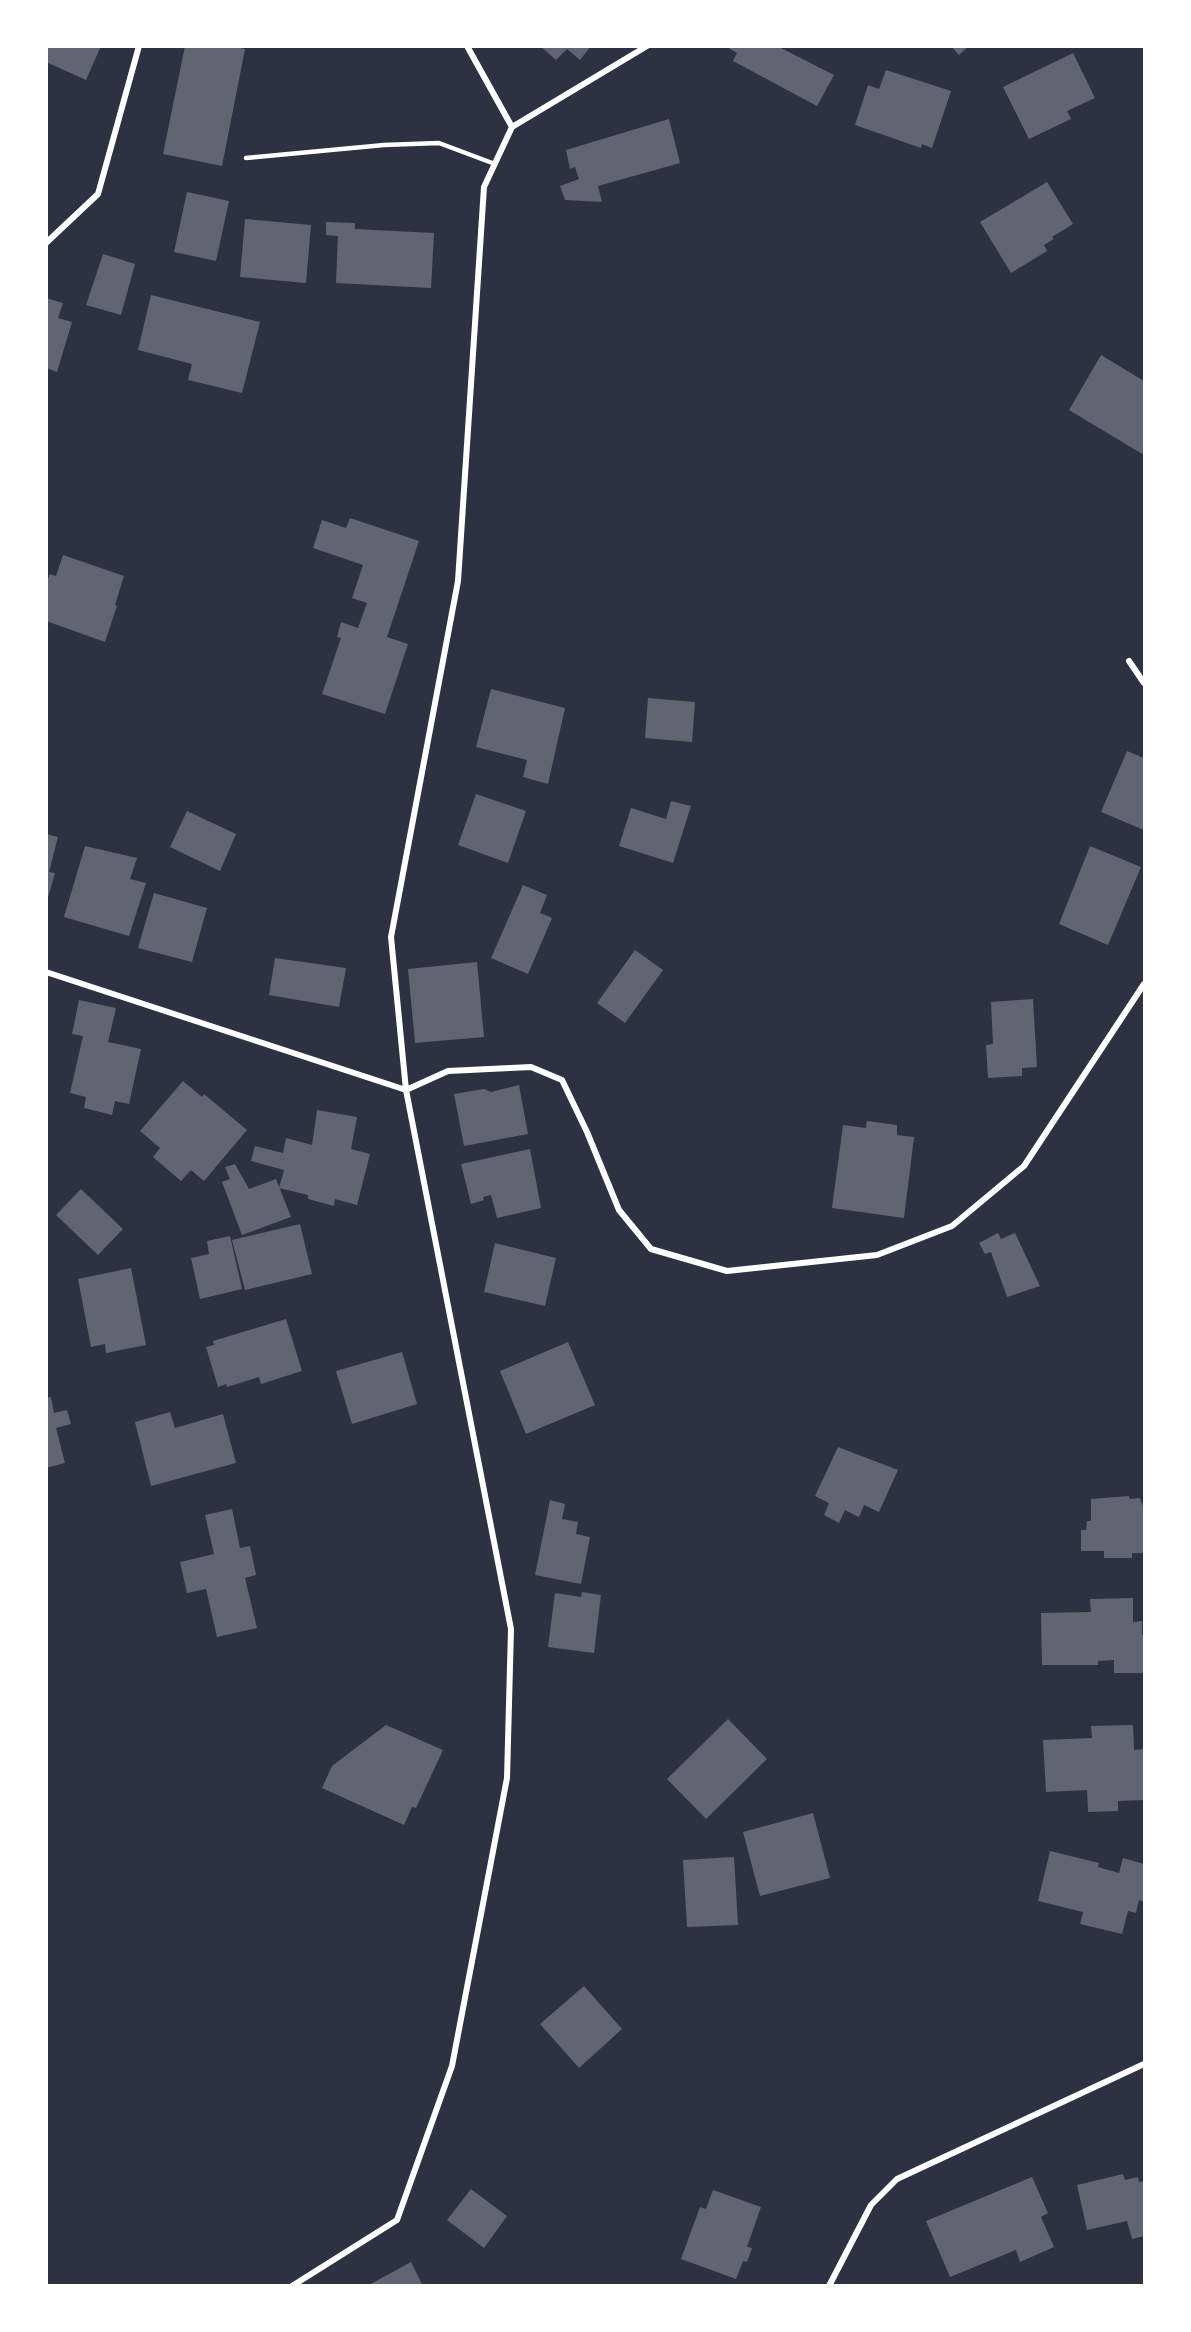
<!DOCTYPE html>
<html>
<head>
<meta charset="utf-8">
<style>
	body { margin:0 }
	#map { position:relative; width:1191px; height:2332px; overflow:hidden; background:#2d3142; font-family:"PT Sans",sans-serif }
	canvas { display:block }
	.frame { position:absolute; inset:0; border:48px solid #fff; pointer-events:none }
</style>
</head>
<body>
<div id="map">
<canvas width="1191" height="2332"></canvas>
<div class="frame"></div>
</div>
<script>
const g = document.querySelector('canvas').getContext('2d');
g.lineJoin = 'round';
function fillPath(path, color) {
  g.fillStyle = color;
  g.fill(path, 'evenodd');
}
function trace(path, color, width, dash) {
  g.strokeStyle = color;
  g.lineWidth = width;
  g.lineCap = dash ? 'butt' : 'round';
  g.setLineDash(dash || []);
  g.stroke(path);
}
const building = new Path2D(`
	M46,46H101L86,80L46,62Z
	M185,46H232L245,49L222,166L163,154Z
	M540,46H591L580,60L567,49L556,60Z
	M725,46H777L834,75L817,106L733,61L737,53Z
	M951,46H969L959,55Z
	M1073,53L1095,98L1067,111L1071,119L1029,139L1003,87Z
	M886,70L951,91L932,148L922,144L921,148L855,125L868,85L879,89Z
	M669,119L680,163L598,186L602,202L565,200L560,186L579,179L575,167L570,169L566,150Z
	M1047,182L1073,224L1052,237L1054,239L1044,245L1047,251L1011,273L980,222Z
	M187,192L229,201L216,261L174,252Z
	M245,219L311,225L306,283L240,277Z
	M326,222L355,223V229L434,233L431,288L336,283L338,236L326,235Z
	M103,254L135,264L121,315L86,305Z
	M151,295L260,322L242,393L188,380L192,364L138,350Z
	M46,298L63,303L58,318L72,322L57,372L46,368Z
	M1101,355L1144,381V455L1069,410Z
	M350,518L419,541L387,637L408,644L385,714L322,694L341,638L337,637L341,622L358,628L367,603L352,598L363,565L313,548L322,520L346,528Z
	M63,555L124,576L115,605L117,606L105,642L46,621V583L50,574L56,576Z
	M491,689L565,708L548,784L523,777L527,760L476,747Z
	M648,698L695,702L692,742L645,738Z
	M1127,751L1144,758V830L1101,812Z
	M476,794L526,811L508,863L458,845Z
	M671,801L691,806L673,863L619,846L631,808L666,819Z
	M187,811L236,834L220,871L170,847Z
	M46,834L58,837L49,872L55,873L47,901Z
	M85,846L137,858L130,879L146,883L129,936L64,917Z
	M1090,846L1141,867L1108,945L1059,924Z
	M523,885L547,895L540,913L552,918L528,974L491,958Z
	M154,893L207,908L192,962L138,948Z
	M635,950L663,970L625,1023L597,1003Z
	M275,958L346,968L339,1007L269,995Z
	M477,962L484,1037L415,1043L408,969Z
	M1033,999L1037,1067L1022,1068V1076L988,1078L986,1045L993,1044L991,1002Z
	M79,1000L116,1008L108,1042L141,1049L129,1104L115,1101L112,1115L84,1108L86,1097L70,1093L83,1036L72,1034Z
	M183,1081L202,1097L204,1094L247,1130L204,1181L191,1170L181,1181L153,1157L160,1148L140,1131Z
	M519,1085L528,1134L464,1146L454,1094L484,1089L491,1092Z
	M317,1110L357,1117L351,1149L370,1154L357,1205L335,1199L334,1206L308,1199V1195L279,1188L284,1170L251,1161L255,1146L283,1153L286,1138L312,1145Z
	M867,1121L897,1125V1135L914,1137L904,1218L832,1208L843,1125L866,1128Z
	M530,1149L541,1208L497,1218L491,1195L483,1197L484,1200L471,1204L461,1164Z
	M235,1164L249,1189L276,1179L291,1217L242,1235L222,1182L230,1179L225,1167Z
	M81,1189L123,1229L98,1255L56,1215Z
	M300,1224L312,1274L245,1290L232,1240Z
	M998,1233L1001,1239L1015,1233L1040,1286L1007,1297L991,1252L985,1254L979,1243Z
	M230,1236L242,1289L200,1299L191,1258L209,1254L207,1241Z
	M495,1243L556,1258L545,1306L484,1292Z
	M131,1268L146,1345L106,1353L105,1344L91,1347L78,1279Z
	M286,1319L302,1371L261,1384L259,1377L227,1387L226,1384L218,1387L206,1347L214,1345L213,1341Z
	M568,1342L595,1405L526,1434L500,1371Z
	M402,1352L417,1404L352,1424L336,1371Z
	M51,1397L54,1413L67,1410L71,1424L56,1428L65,1463L46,1468V1398Z
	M170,1412L175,1428L223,1414L236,1463L151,1486L135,1422Z
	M838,1447L898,1470L879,1512L864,1505L859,1517L845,1510L839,1523L824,1515L829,1503L815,1496Z
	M1129,1496L1130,1499L1140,1498L1144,1509V1553H1132V1558H1104V1551H1081V1530H1086L1087,1521H1091V1499Z
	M550,1500L565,1504L562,1519L578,1522L576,1534L590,1537L581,1584L535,1575Z
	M232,1509L240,1548L250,1546L256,1575L245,1578L257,1628L217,1637L206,1589L187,1593L180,1562L214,1554L205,1515Z
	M582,1592L601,1595L594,1653L548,1647L555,1593L581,1597Z
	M1133,1598V1622L1142,1621V1635H1144V1673H1114V1660L1098,1661V1665H1042L1041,1613L1091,1612L1090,1599Z
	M728,1719L767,1759L706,1819L667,1779Z
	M386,1725L443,1750L416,1808L412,1807L404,1825L322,1788L332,1766Z
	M1133,1725L1134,1750L1143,1749L1144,1800L1118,1801V1811L1088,1812L1087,1790L1046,1792L1043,1740L1092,1738L1091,1726Z
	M813,1813L830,1878L760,1896L743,1832Z
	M1050,1851L1099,1863L1098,1867L1119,1873L1123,1858L1144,1864V1902L1139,1900L1136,1913L1128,1911L1122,1934L1080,1924L1083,1912L1038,1901Z
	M734,1857L738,1925L687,1927L683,1860Z
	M584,1986L622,2029L579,2068L540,2024Z
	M1123,2174L1125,2180L1138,2177L1139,2182L1144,2181V2236L1132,2239L1127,2221L1087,2230L1077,2185Z
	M1032,2177L1048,2213L1041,2217L1054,2247L1020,2262L1016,2250L950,2277L926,2221Z
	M471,2189L507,2216L484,2248L447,2220Z
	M713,2190L761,2207L747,2247L752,2248L747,2262L743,2261L736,2279L681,2259L700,2207L706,2209Z
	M411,2262L423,2286H367Z`);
const service = new Path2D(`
	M246,158L384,145L439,143L495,164`);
const minor = new Path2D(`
	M467,46L512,127
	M46,243L98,194L139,46
	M1129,661L1144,683
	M46,972L406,1090L448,1071L531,1067L562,1080L587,1132L619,1210L651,1249L727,1271L877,1255L952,1226L1024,1166L1144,984
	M292,2286L397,2220L452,2066L507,1778L511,1629L406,1090L391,937L458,581L484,187L512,127L647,46
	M829,2286L871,2205L897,2179L1144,2064`);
fillPath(building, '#626471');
trace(service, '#fff', 4.5);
trace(minor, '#fff', 6);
</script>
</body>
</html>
